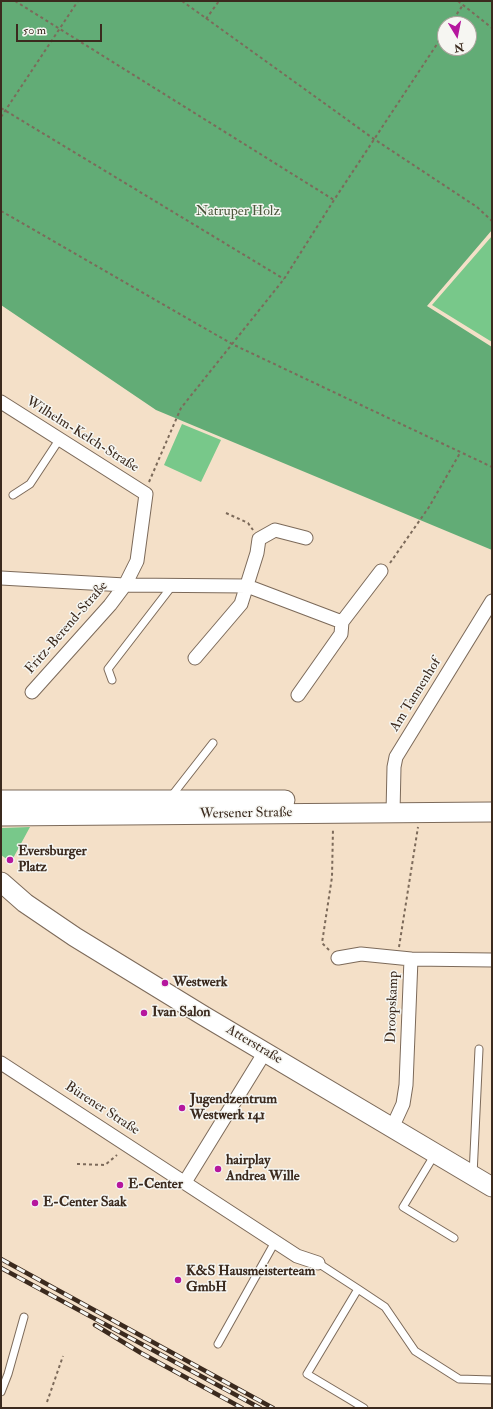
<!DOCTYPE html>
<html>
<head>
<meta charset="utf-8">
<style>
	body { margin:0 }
	#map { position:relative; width:493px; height:1409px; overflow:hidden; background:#f4e0c8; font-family:"IM FELL Double Pica",serif }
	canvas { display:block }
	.frame { position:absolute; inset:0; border:2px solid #3b2a1e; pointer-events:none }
	.north { position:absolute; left:437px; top:16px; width:40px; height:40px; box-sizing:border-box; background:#f6f6f2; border:1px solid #aba49d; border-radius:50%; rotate:170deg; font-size:11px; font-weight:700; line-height:16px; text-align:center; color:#3b2a1e }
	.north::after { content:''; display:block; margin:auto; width:14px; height:18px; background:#b5179e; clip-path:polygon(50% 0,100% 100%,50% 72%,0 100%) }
	.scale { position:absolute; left:16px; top:24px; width:86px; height:18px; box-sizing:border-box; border:2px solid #3b2a1e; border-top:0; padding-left:5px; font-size:12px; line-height:14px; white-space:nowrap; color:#3b2a1e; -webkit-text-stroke:3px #f6f6f2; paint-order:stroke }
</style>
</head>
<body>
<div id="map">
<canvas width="493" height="1409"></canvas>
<div class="frame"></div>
<div class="north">N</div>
<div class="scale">50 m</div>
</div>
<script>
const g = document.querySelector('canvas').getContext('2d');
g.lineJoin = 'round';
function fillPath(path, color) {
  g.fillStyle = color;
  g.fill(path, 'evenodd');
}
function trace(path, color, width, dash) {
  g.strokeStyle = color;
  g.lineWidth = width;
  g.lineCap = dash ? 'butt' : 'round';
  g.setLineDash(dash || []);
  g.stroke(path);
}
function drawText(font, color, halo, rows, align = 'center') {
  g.font = font + ' "IM FELL Double Pica",serif';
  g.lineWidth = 3;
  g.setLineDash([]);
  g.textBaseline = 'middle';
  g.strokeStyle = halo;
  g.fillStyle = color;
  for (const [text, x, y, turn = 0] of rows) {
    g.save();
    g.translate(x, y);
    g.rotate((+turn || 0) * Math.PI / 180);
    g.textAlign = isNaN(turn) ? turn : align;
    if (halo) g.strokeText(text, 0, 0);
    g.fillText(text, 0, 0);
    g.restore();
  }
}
const green = new Path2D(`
	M492,236V342L432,305Z
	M182,424L221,440L201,482L164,465Z
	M30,827L11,862L1,855V828Z`);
const forest = new Path2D(`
	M1,1H492V230L427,306L492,347V550L156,410L1,305ZM445,24H469V48H445Z`);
const path = new Path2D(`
	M15,1L334,200
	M182,1L374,139L477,207L492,221
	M458,1L492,28
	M206,19L219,1
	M450,24L463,5
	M1,108L284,279
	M1,117L78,1
	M1,211L232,344L492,467
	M149,482L181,408L284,279L334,200L445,32
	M226,513L248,523L253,530
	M390,563L429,507L460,453
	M399,947L418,827
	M329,950L322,943L332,877L333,828
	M77,1164L105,1165L117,1155
	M47,1402L63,1356`);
const lane = new Path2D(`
	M13,495L30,484L59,440
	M112,680L108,669L172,586
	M170,798L213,743
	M435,1154L403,1207L454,1238
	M473,1175L479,1049
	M318,1263L358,1289
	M218,1344L275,1242
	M1,1392L8,1374L24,1317
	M364,1408L307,1374L358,1289L385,1307L415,1351L459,1379L492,1380`);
const street = new Path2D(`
	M1,402L146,494L137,561L125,585L110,605L32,692
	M1,578L125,585L247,586L342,622
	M195,658L241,604L257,553L259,539L275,530L306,538
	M298,695L341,634L342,622L381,571
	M393,813L394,767L396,757L492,601
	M338,958L361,954L411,959L406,1085L403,1104L392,1128
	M411,959L492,960
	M1,1063L297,1256L318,1263
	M185,1182L265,1052`);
const secondary = new Path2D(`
	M1,800H285
	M1,816L492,812
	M1,882L25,903L75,937L204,1016L492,1187`);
const rail = new Path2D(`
	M1,1259L273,1408
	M1,1268L260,1408
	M95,1325L141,1353L242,1408`);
const markers = [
	[10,860,4,"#b5179e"],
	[165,983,4,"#b5179e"],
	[144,1013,4,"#b5179e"],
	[182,1108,4,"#b5179e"],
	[218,1169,4,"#b5179e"],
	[120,1185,4,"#b5179e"],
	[35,1203,4,"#b5179e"],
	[178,1280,4,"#b5179e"]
];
const parkNames = [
	["Natruper Holz",238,212]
];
const streetNames = [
	["Wilhelm-Kelch-Straße",82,435,32],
	["Fritz-Berend-Straße",67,628,-49],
	["Am Tannenhof",416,695,-58],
	["Wersener Straße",246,814,-1],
	["Droopskamp",393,1007,-88],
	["Atterstraße",254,1045,31],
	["Bürener Straße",102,1109,33]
];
const poiNames = [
	["Eversburger",18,852],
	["Platz",18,868],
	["Westwerk",173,983],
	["Ivan Salon",152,1013],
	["Jugendzentrum",190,1100],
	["Westwerk 141",190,1116],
	["hairplay",226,1161],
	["Andrea Wille",226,1177],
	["E-Center",128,1185],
	["E-Center Saak",43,1203],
	["K&S Hausmeisterteam",186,1272],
	["GmbH",186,1288]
];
fillPath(green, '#78c88a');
fillPath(forest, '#62ac76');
trace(lane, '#7c6a5a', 9);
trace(street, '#7c6a5a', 15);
trace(secondary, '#7c6a5a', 21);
trace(path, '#7c6a5a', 2, [3, 3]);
trace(lane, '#fff', 7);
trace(street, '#fff', 13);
trace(secondary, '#fff', 19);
trace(rail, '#3b2a1e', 4.5);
trace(rail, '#f6f6f2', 3, [9]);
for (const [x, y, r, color] of markers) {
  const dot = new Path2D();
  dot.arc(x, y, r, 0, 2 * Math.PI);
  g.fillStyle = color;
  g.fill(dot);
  trace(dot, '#f6f6f2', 1.5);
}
drawText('14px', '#4d593e', '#f6f6f2', parkNames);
drawText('14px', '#3b2a1e', '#f6f6f2', streetNames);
drawText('bold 14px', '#3b2a1e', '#f6f6f2', poiNames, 'left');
</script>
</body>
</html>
